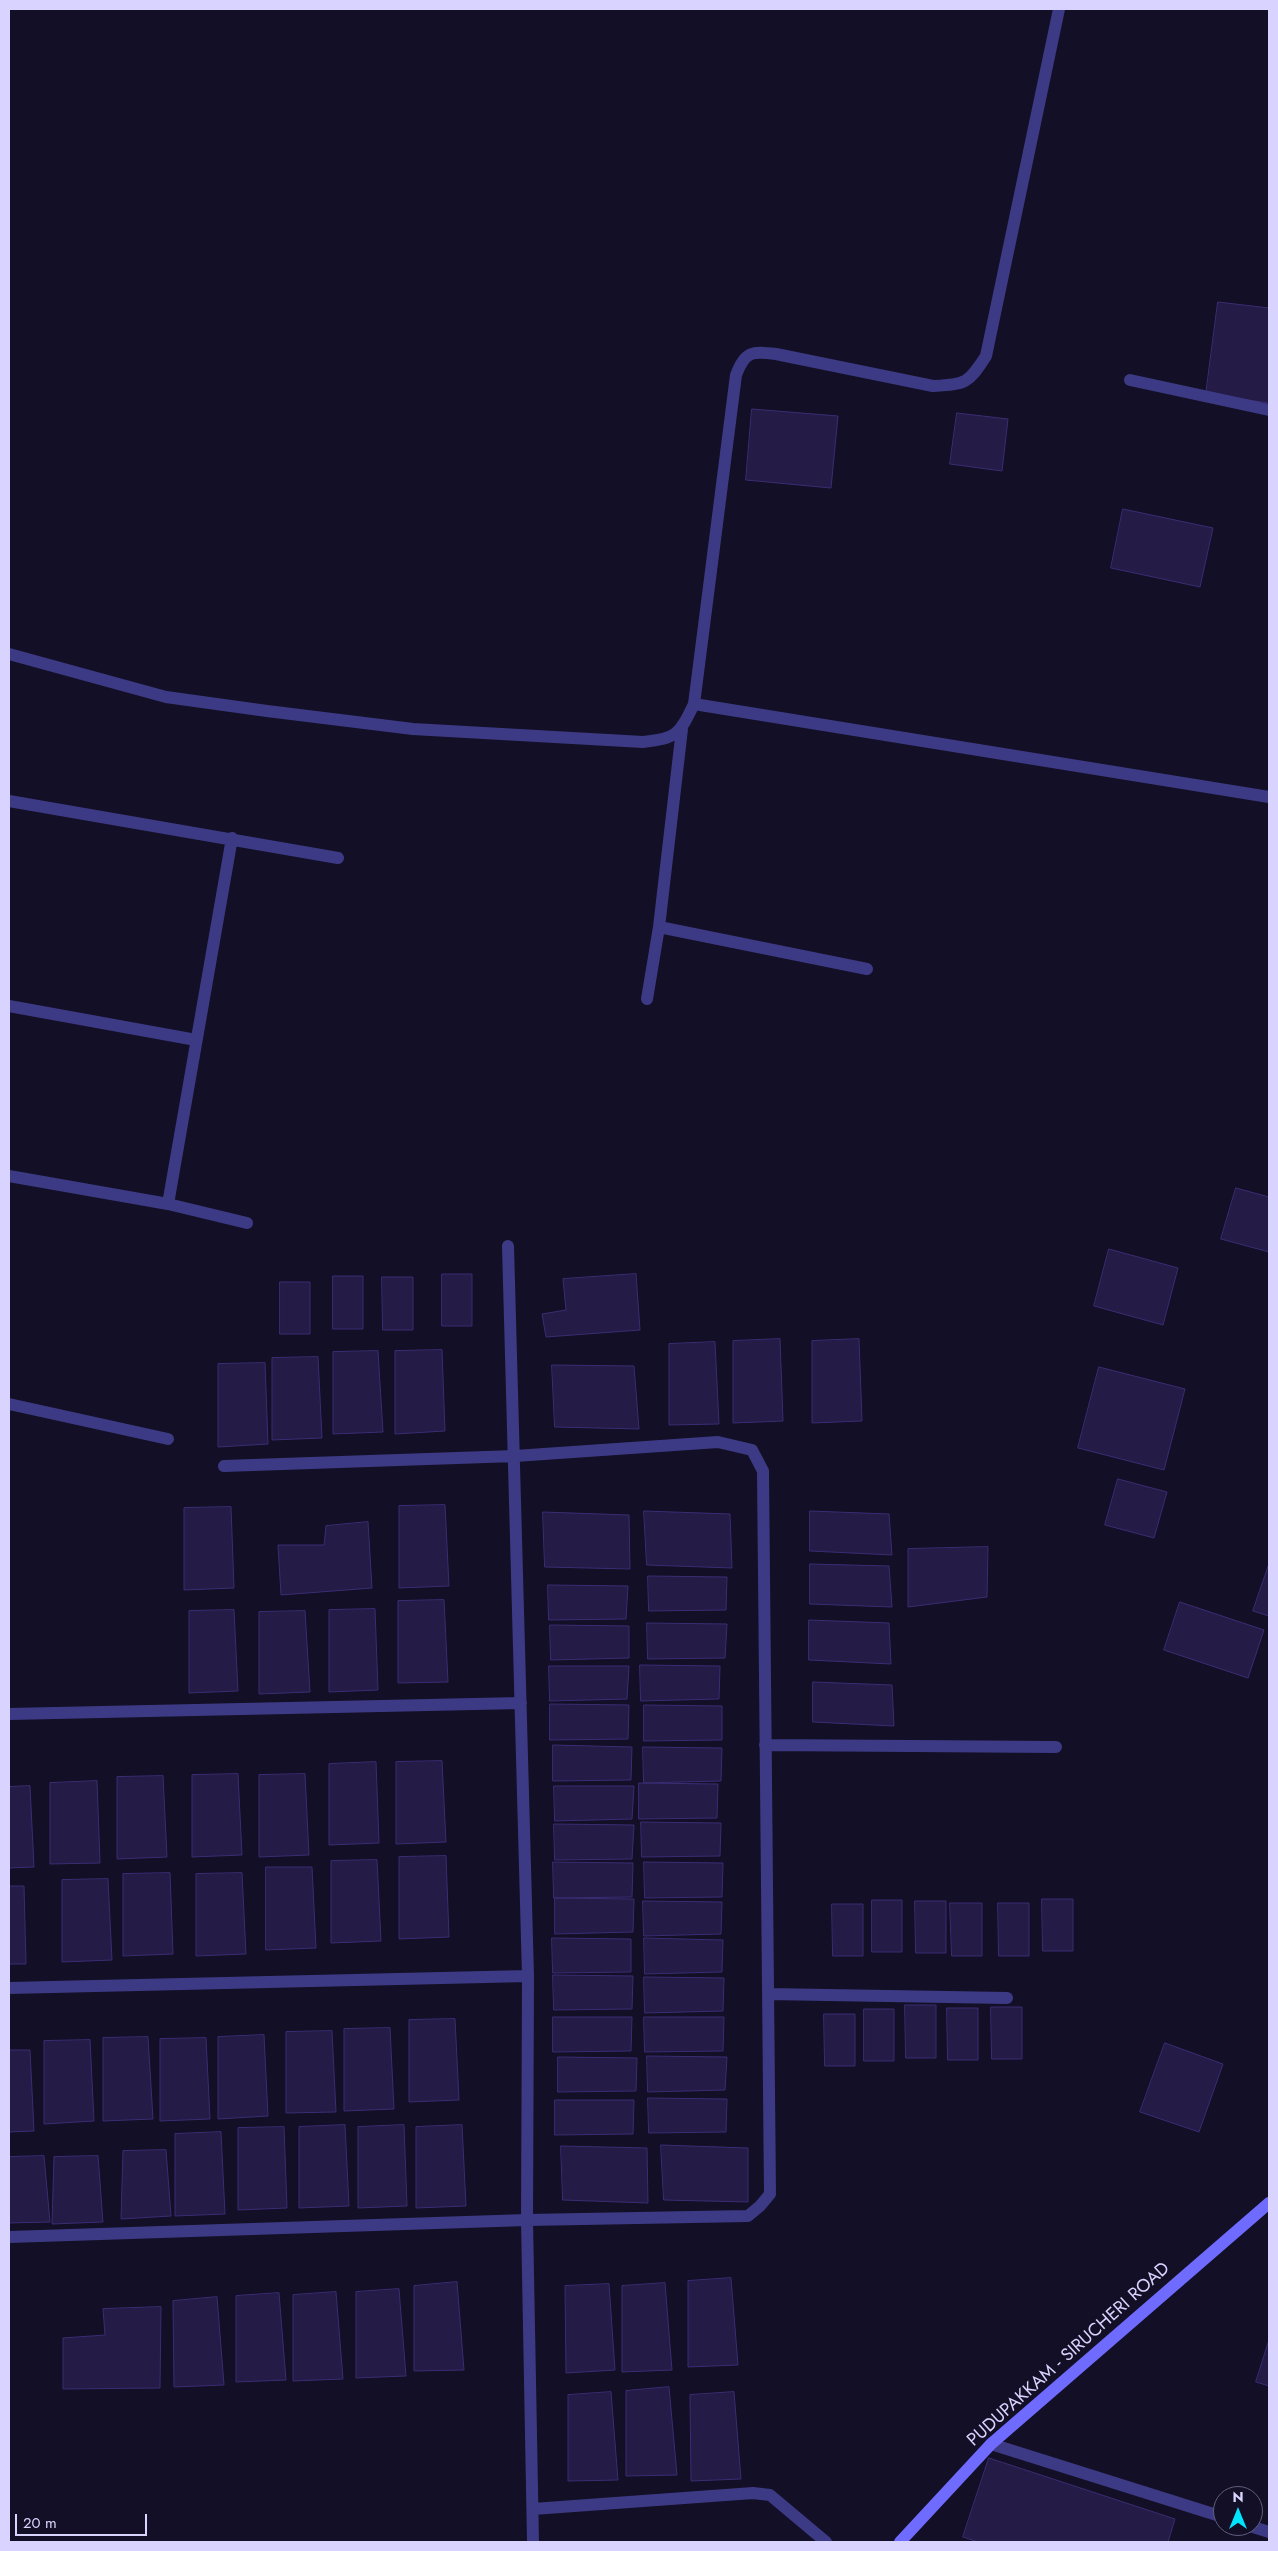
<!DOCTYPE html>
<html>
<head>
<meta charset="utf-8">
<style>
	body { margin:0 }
	#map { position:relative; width:1278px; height:2551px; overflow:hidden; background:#130f26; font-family:Jost,sans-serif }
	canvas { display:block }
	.frame { position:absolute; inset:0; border:10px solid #d9d4ff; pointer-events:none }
	.north { position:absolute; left:1213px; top:2486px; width:50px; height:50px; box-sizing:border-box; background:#130f26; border:1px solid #625e7d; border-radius:50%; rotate:0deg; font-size:14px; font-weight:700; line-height:20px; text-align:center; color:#d9d4ff }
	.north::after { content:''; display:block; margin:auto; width:18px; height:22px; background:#00e5ff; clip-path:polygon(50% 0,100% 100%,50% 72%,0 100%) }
	.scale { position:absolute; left:15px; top:2514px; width:132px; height:22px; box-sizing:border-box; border:2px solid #d9d4ff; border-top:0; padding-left:6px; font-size:15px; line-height:18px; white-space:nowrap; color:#d9d4ff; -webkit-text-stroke:4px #130f26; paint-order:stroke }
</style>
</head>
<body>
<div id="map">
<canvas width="1278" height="2551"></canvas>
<div class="frame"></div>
<div class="north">N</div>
<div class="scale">20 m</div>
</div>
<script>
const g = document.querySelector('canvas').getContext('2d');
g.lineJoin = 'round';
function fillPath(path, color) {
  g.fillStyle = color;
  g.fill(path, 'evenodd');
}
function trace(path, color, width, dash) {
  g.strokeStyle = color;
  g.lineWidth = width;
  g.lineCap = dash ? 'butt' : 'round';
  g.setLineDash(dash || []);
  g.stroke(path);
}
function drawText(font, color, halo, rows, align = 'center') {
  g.font = font + ' Jost,sans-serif';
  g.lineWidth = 4.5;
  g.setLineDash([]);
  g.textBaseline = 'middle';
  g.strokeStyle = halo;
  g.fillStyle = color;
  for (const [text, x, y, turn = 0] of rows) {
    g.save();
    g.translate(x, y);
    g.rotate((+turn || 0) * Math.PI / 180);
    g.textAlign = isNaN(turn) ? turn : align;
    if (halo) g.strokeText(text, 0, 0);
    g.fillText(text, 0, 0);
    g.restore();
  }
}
const building = new Path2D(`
	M1218,302L1269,308V403L1206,394Z
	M752,409L838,416L831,488L746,480Z
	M957,413L1008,419L1002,471L950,464Z
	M1123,509L1213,528L1200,587L1111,568Z
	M1236,1188L1269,1197V1252L1221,1239Z
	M1109,1249L1178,1268L1163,1325L1094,1306Z
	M442,1274H472V1326H442Z
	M636,1274L640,1330L546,1337L542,1314L566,1310L563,1279Z
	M333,1276H363V1329H333Z
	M382,1277H413V1330H383Z
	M280,1282H310V1334H280Z
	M780,1339L783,1421L733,1423V1341Z
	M859,1339L862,1421L812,1423V1341Z
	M715,1342L719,1424L669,1425V1344Z
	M442,1350L445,1431L395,1434V1351Z
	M378,1351L383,1432L333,1434V1352Z
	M318,1357L322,1438L272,1440V1358Z
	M265,1363L268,1444L218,1447V1364Z
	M552,1365L634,1366L639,1429L555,1427Z
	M1099,1367L1185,1389L1164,1470L1078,1448Z
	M1118,1479L1167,1492L1154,1538L1105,1525Z
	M445,1505L449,1586L399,1588V1506Z
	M231,1507L234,1588L184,1590V1508Z
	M644,1511L730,1514L732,1568L647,1565Z
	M810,1511L889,1514L892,1555L810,1551Z
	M543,1512L629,1515L630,1569L545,1567Z
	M368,1522L372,1588L281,1595L278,1545H324L326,1526Z
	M988,1547L987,1597L908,1607V1549Z
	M810,1564L889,1566L892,1607L810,1604Z
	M1269,1564V1616L1253,1611Z
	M648,1576L727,1577L726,1610L649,1611Z
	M548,1585L628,1586L626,1619L549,1620Z
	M444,1600L448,1682L398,1683V1601Z
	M1180,1602L1264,1630L1248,1678L1164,1650Z
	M375,1609L378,1690L329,1692V1610Z
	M234,1610L238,1691L189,1693V1611Z
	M305,1611L310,1692L259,1694V1612Z
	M809,1620L889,1623L891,1664L809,1660Z
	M647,1623L727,1624L725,1658L648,1659Z
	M550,1625L629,1626V1658L551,1660Z
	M640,1665L720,1666L719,1699L641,1701Z
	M549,1666H629L627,1699L550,1701Z
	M813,1682L892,1685L894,1726L813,1722Z
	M550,1704L629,1705L628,1739L550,1740Z
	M644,1705L722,1706V1740L644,1741Z
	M553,1745L632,1747L631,1780L553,1781Z
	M643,1747L722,1748L721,1781L644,1783Z
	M442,1761L446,1842L396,1844V1762Z
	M376,1762L379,1843L329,1845V1764Z
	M238,1774L242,1855L192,1857V1775Z
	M305,1774L309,1855L259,1857V1775Z
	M163,1776L167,1857L117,1859V1777Z
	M97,1781L100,1863L50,1864V1783Z
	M639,1783L718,1784L717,1818L639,1819Z
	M30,1786L34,1867L9,1868V1787Z
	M554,1786H634L632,1819L555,1821Z
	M641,1822L721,1823L720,1856L642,1857Z
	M554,1824L634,1825L632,1859L555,1860Z
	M446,1856L449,1937L399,1939V1857Z
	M377,1860L381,1941L331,1943V1861Z
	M553,1862L633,1863L632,1897L554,1898Z
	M644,1862L723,1863L722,1897L645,1898Z
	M266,1867H312L316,1948L266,1950Z
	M170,1873L173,1954L123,1956V1874Z
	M242,1873L246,1954L196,1956V1874Z
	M108,1879L112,1960L62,1962V1880Z
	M9,1886H24L26,1964H9Z
	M555,1898L634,1899L633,1932L555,1934Z
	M1042,1899H1073V1951H1043Z
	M872,1900H902V1952H872Z
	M643,1901L722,1902L721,1934L644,1936Z
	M915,1901H946V1953H916Z
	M950,1903H982V1956H952Z
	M998,1903H1029V1956H999Z
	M832,1904H863V1956H833Z
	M552,1938L631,1939V1972L553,1973Z
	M644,1938L723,1940L722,1972L645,1974Z
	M553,1975L633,1976L632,2009L554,2010Z
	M644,1977L724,1978L723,2011L645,2013Z
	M905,2005H936V2058H906Z
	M991,2007H1022V2059H992Z
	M947,2008H978V2060H948Z
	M864,2009H894V2061H864Z
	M824,2014H855V2066H825Z
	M553,2017H632L631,2051L553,2052Z
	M644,2017H724L723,2051L645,2052Z
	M455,2019L459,2100L409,2102V2020Z
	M390,2028L394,2109L344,2111V2029Z
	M332,2031L336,2112L286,2113V2032Z
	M264,2035L268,2116L218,2119V2037Z
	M148,2037L153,2119L103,2121V2038Z
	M206,2038L210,2119L160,2121V2039Z
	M90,2040L94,2121L44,2124V2041Z
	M1165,2043L1223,2064L1199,2132L1140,2112Z
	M9,2050H30L34,2131L9,2132Z
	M647,2056L727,2057L725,2090L648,2092Z
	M558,2057L637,2058L636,2091L558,2092Z
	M648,2098L727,2099L726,2132L649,2133Z
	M555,2100H634L633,2134L555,2135Z
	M345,2125L349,2206L299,2208V2127Z
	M404,2125L407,2206L358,2208V2127Z
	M462,2125L466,2206L416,2208V2127Z
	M284,2127L287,2208L238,2210V2128Z
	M221,2132L225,2214L175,2216V2134Z
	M661,2145L748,2148V2202L664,2200Z
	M561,2146L647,2148L648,2203L563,2200Z
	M166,2150L171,2216L121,2219L123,2151Z
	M44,2156L50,2222L9,2223V2157Z
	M98,2156L103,2222L52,2224L54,2157Z
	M731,2278L738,2365L688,2367V2281Z
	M457,2282L464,2370L414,2371V2286Z
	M665,2283L672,2370L622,2372V2286Z
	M609,2284L615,2370L566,2373L565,2286Z
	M399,2289L406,2376L356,2378V2292Z
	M336,2292L343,2379L293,2381V2295Z
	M279,2293L286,2380L236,2382V2296Z
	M217,2297L224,2385L174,2387L173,2301Z
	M161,2307L160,2388L63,2389V2338L105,2335L103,2309Z
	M1269,2340V2386L1256,2382Z
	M669,2387L677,2475L626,2476V2391Z
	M611,2392L618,2480L568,2481V2395Z
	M734,2392L741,2479L691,2481L690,2395Z
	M989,2458L1175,2519L1168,2542H978L963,2537Z`);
const street = new Path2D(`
	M1130,380L1269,410
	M9,654L166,697L267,711L413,729L643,742C677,738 679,735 694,704L736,375C745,351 752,351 776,354L933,386C966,384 968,384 986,356L1059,9
	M694,704L1269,797
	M9,801L338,858
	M659,927L867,969
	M647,999L659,927L682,729
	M9,1006L196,1040
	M9,1176L168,1204L247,1223
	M168,1204L232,838
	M508,1246L528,1976L527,2220L533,2542
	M9,1404L168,1439
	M9,1714L521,1703
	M765,1745L1056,1747
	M9,1988L528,1976
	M768,1994L1007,1998
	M9,2237L527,2220L748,2216L760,2206L770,2194L763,1471L752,1450L718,1442L515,1456L224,1466
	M991,2444L1223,2517
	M533,2509L753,2493L770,2495L826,2542
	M1250,2526L1269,2532`);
const secondary = new Path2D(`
	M900,2542L991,2444L1269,2203`);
const streetNames = [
	["PUDUPAKKAM - SIRUCHERI ROAD",1069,2355,-42]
];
fillPath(building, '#241b47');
trace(building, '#3b2d73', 1);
trace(street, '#3d3a85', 12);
trace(secondary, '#6f6bff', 12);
drawText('18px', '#d9d4ff', '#130f26', streetNames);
</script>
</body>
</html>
